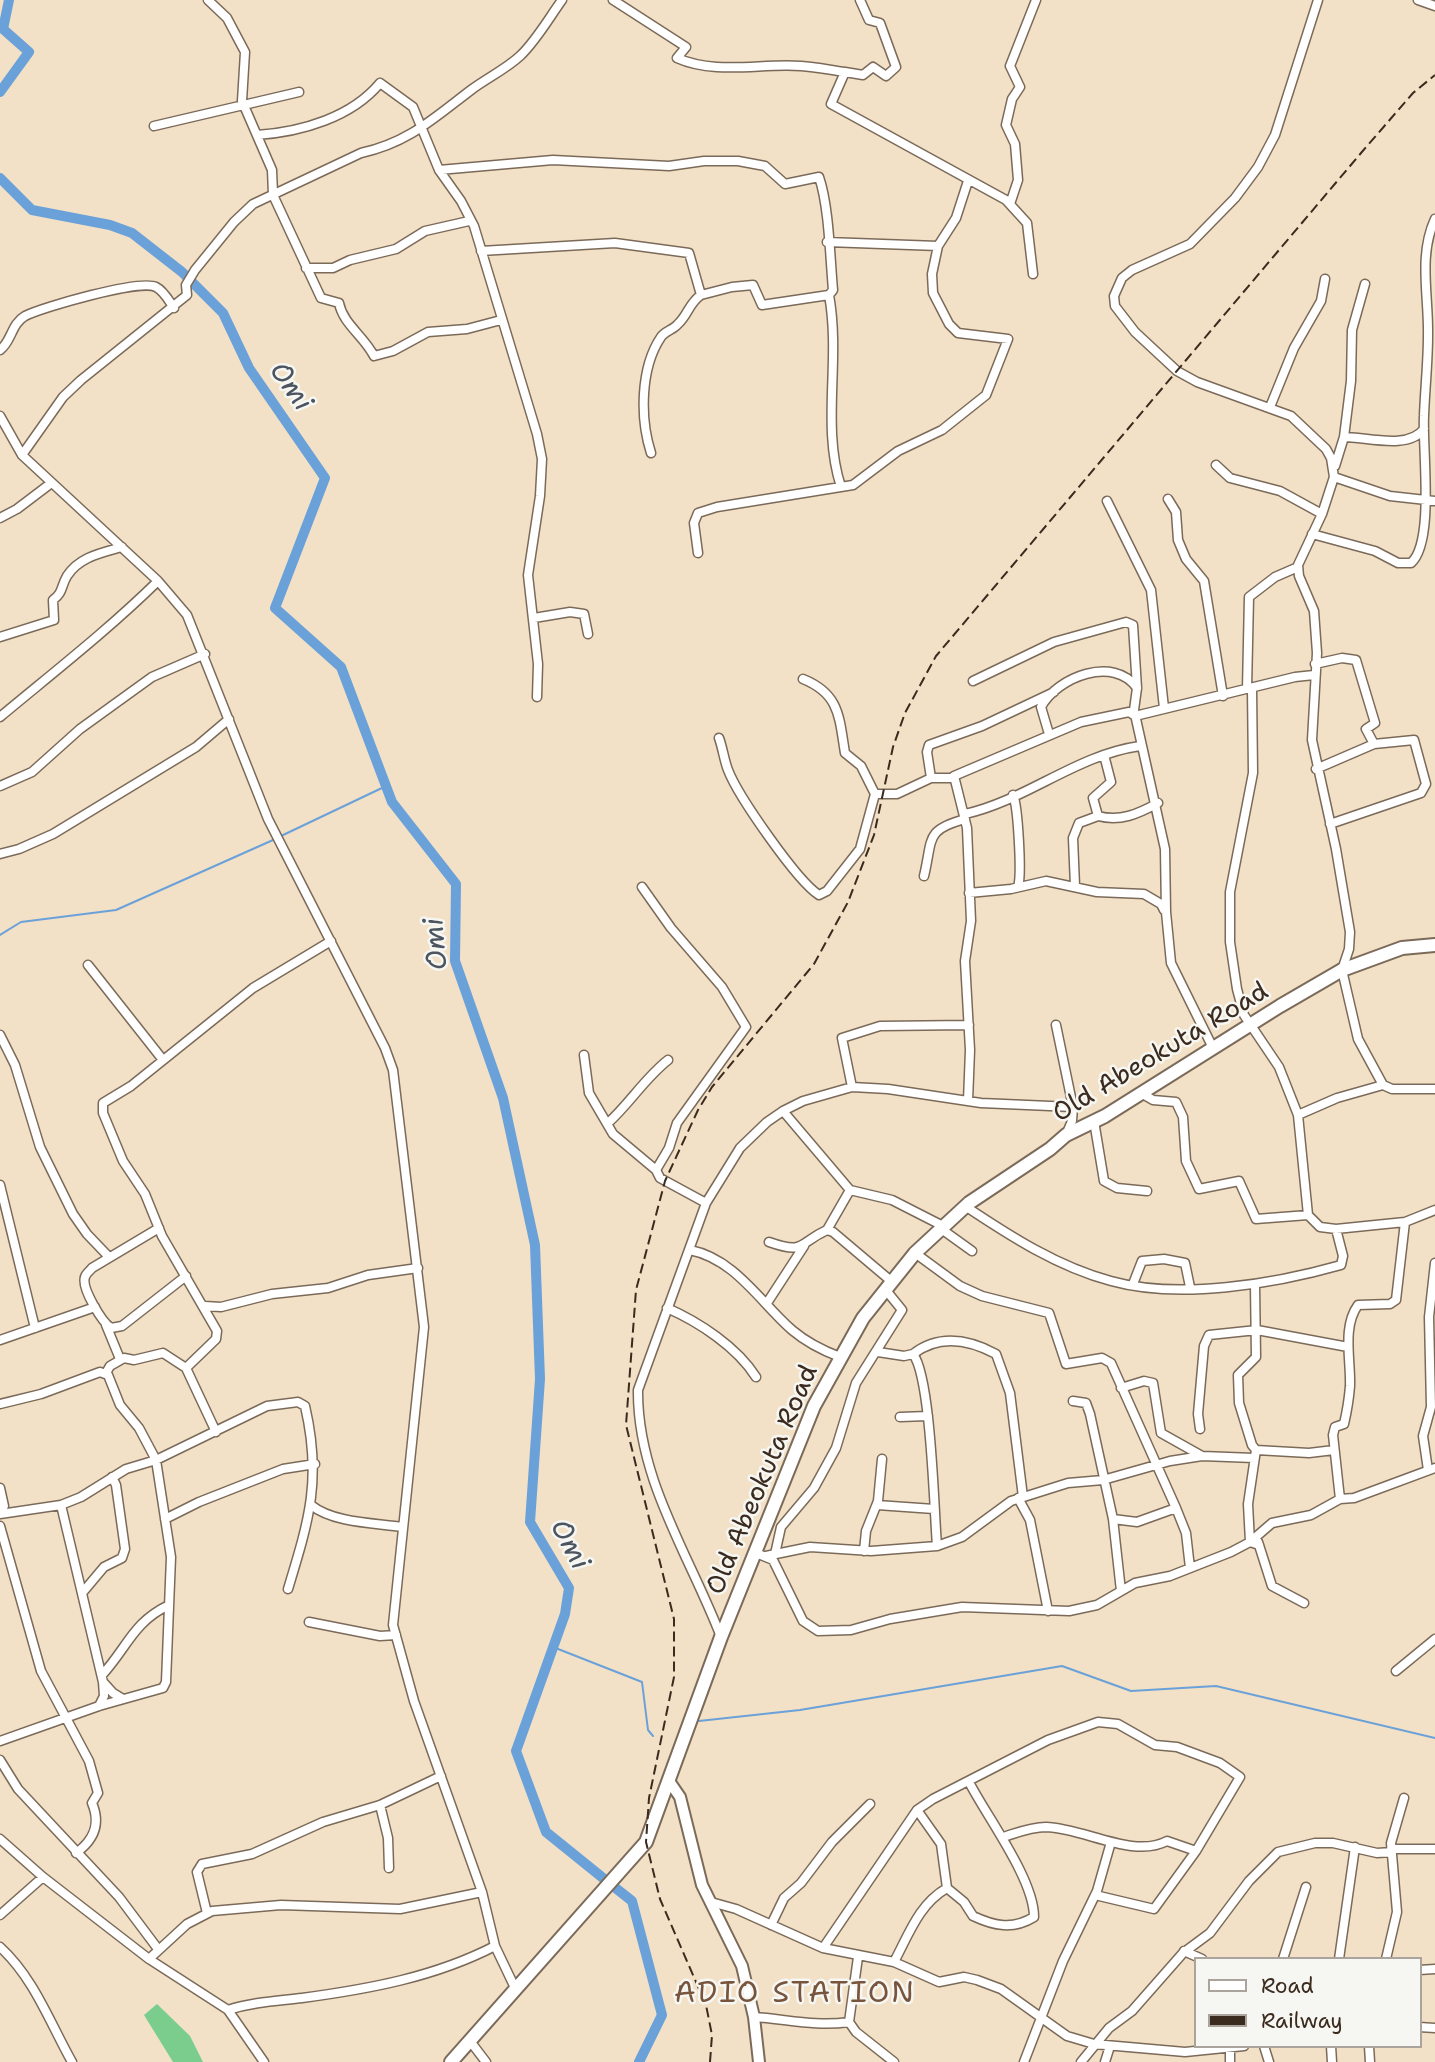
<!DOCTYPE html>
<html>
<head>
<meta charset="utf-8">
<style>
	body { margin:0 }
	#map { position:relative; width:1435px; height:2062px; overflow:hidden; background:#f2e1c6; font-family:"Shantell Sans",sans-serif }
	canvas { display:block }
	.legend { position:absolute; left:1194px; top:1957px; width:228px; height:91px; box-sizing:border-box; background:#f6f6f2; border:2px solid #aba49d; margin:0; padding:9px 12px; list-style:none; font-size:21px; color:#3b2a1e }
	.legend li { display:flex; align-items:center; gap:14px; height:35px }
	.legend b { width:35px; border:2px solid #aba49d }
</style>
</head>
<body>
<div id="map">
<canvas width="1435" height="2062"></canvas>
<ul class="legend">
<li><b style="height:9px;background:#fff"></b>Road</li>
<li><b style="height:9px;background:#3b2a1e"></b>Railway</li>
</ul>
</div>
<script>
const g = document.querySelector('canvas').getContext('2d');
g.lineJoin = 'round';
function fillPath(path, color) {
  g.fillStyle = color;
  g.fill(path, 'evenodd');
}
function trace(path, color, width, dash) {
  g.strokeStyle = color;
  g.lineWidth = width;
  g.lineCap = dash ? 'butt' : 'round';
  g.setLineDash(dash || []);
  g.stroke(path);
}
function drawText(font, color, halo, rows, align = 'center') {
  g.font = font + ' "Shantell Sans",sans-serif';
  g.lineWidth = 5;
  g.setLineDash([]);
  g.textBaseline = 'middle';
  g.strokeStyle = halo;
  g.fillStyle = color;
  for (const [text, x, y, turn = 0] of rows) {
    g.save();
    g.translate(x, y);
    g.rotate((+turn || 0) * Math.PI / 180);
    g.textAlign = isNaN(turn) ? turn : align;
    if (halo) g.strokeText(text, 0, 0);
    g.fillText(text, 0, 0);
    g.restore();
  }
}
const green = new Path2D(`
	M157,2004L190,2036L203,2062H173L144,2015Z`);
const stream = new Path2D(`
	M281,836L384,787
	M0,935L21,922L116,910L273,840
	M553,1647L642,1682L648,1730L653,1736
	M699,1721L800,1710L1062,1666L1131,1691L1216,1686L1435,1738`);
const river = new Path2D(`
	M0,92L29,52L3,29L9,0
	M0,178L32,210L110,225L132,233L182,272L223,313L249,368L325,478L275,608L341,667L392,802L456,884L455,961L503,1098L535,1245L540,1379L530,1522L569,1588L565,1614L516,1751L546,1832L603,1878
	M613,1886L632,1901L662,2015L639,2062`);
const minor = new Path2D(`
	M208,0L227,18L245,52L242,101L272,170L273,194
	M613,0L686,47L677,58C715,75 761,63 801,66C816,67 830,70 845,72
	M860,0L869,20L880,23L896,67L886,76L873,67L863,75L845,72L831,104L1006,200L1027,223L1033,274
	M1318,0L1275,135L1258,167L1235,198L1190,244L1132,270L1122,278L1114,296L1115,306L1135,332L1177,371L1197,382L1291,416L1326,449L1331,458L1334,477L1322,514L1298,565L1299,576L1314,611L1317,653L1312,740L1336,849L1350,932L1349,949L1342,970L1358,1039L1383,1085L1392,1089H1435
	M1418,0L1435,6
	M154,126L299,92
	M257,135C302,132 352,117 380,83L413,107L439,170L461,201L474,226L537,434L542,459L540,496L528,575L538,664L537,697
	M439,170L553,160L669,166L704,161H738L765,166L785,184L819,177C829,206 830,257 833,290L829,295L762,305L753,285L732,287L701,295L689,253L615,243L481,251
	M273,195L321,298L339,303C343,324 364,336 374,356L393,351L428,332L467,329L501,320
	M1010,204L1018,180L1015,144L1006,125L1012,99L1020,87L1010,66L1036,0
	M827,242L938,246L956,218L968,181
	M306,268H333L350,260L396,249L425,231L469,221
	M829,295C841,361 821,425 841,487
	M0,350C12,341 11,324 25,316C43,307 140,279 156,287C164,291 169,301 174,308
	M1270,407L1294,348L1321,301L1325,279
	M0,416L22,455L158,581L187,615L268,819L385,1048L393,1070L424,1327L393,1625L414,1701L482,1892L495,1946L516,1990
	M1344,437C1367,437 1408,450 1424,429
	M651,453C640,419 640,368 661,337C665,331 673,330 678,324C688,315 689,303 701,295
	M22,455L63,397L81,380L187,295L186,285L195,270L234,222L253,204L361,153C408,143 434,118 471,90C487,78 506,69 520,56C536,41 549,18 562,0
	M1216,465L1230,478L1280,491L1322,514
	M1335,466L1344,437L1351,381L1352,330L1365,284
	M1334,477L1390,496L1435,501
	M1168,499L1176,512L1178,540L1186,559L1204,581L1223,696
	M1107,501L1151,590L1164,708
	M0,518L17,509L50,484
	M1312,534L1375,551L1398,563H1411C1435,542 1422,448 1424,416C1425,389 1428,362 1428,336C1429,296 1418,256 1435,219
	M698,553L694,523L698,513L717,507L853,485L898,451L942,430L986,395L1008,339L958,333L949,324L933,293L932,274L938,246
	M534,618L570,612L584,614L588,634
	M0,637L54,620L53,600C63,593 61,586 67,576C79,557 101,553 122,547
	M1315,664L1342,658L1356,660L1375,723L1366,729L1374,744L1414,740L1426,784L1421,793L1330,824
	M803,679C840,694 839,717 845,753L861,766L875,794H897L931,778H954
	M973,681L1054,642L1126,622L1133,625L1137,688L1134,710L1165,849L1166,912L1171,963L1213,1048
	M1247,689L1249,597L1275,577L1298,567
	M1252,689L1253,773L1230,892V942L1237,989L1244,1015L1279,1067L1298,1115L1308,1215L1320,1227L1336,1229L1405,1222L1396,1300L1390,1304L1358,1305C1342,1327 1351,1360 1350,1386C1349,1399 1347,1411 1344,1424L1335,1427L1333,1435L1340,1499
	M0,717C54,672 108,630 158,581
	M1049,734L1041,707C1057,677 1114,655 1137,688
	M719,738C723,749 724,760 728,770C738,796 797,881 819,895L827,891L860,849L875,794
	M1316,769L1374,744
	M931,778L927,752L929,745L982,726L1054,692
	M0,786L32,772L80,729L152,677L205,654
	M1013,795C1018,806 1022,875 1018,887
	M965,814C1027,800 1076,755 1140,746
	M1098,816C1120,822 1138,814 1158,803
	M0,854L19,849L53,834L196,747L229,719
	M924,876C933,838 925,830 965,819
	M1075,886L1073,838L1079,823L1098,816L1093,798L1111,782L1104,755
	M642,887L671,928L722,987L746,1027L677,1123L669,1148L656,1170
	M969,893L1011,889L1046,881L1097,892L1144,894L1161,904L1164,910
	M88,965L163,1060
	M1056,1025L1073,1107
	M0,1035L15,1065L40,1147L73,1214L87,1234L109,1257
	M584,1055L589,1093L613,1134L656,1170L660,1178L706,1203
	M852,1087L842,1038L880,1026L969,1025
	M1141,1093L1153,1100L1176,1102L1183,1117L1186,1161L1199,1189L1239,1181L1256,1219L1308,1215
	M968,1101L970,1050L965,961L971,921L967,828L954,776L1081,722L1129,712L1135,716L1295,677L1314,675
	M783,1111L850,1190L892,1200L943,1226
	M1298,1115L1337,1098L1383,1085
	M1094,1121L1104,1181L1117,1188L1147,1191
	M608,1123C630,1103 645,1078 668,1060
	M0,1185L35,1328
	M965,1206C1010,1236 1058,1267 1111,1281C1179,1300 1274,1284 1341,1265L1343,1256L1336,1229
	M1405,1222L1435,1210
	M159,1228L92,1268C90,1271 86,1273 85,1277C81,1288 102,1322 111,1328L122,1326L186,1276
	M940,1228L972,1251
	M827,1230L850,1190
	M769,1242C806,1255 798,1243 827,1230L833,1232L891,1281
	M690,1250C735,1259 760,1302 792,1330C805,1341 824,1351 840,1357
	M915,1253L960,1286L982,1296L1049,1313L1066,1364L1102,1358L1111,1363L1176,1508L1186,1533L1190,1568
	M1133,1284L1142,1261L1164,1259L1185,1263L1190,1287
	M1255,1285L1256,1357L1238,1375L1239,1403L1252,1445L1256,1450L1248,1504L1250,1542L1259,1545
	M767,1303L804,1246
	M205,1306L221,1307L272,1294L328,1288L368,1275L418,1268
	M667,1308C699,1322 737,1347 756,1377
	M106,1325L120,1359
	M0,1340L95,1307
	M878,1352L904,1356L913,1354C931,1377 934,1509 937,1546
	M913,1354C939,1334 968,1339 996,1354L1010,1393L1023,1497
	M106,1373L110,1366L124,1358L134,1360L163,1353L186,1368
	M1121,1388L1144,1381L1153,1383L1161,1433L1202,1456
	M1073,1401L1086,1403L1090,1414L1113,1519L1121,1591
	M0,1404L41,1394L100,1372L108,1375L120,1405L139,1428L156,1460L171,1557L166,1682L163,1688L99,1706L0,1741
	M900,1417L928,1416
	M1200,1429L1198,1414L1204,1346L1209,1335L1257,1330L1348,1347
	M216,1432L186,1368L216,1339L217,1331L162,1236L145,1194L123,1161L103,1113V1103L131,1086L253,988L331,941
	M1256,1450L1309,1453L1334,1450
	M1428,1470L1423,1436L1431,1407L1429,1317L1435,1263
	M0,1488L4,1506L0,1512
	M1018,1498L1030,1520L1048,1611
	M61,1505L103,1682L104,1696L99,1706
	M311,1505C333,1523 375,1523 402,1527
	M877,1505L934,1509
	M0,1514L61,1505L81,1497L126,1469L156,1460L267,1406L298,1402L305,1406C322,1479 309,1520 288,1589
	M165,1519L199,1502L283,1469L315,1464
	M1113,1519L1137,1522L1176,1508
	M0,1526L41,1671L89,1761L98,1793L92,1803C101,1824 94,1840 76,1853
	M1258,1542L1272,1586L1304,1603
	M864,1551L866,1531L878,1501L882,1459
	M756,1553L773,1560L803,1621L818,1631L851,1630L890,1619L962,1607L1069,1611L1097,1605L1135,1583L1170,1576L1231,1552L1250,1542L1272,1523L1311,1515L1340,1499L1354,1498L1435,1468
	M775,1554L781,1527L814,1488L836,1448L856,1383L902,1310L885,1289
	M766,1556L810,1547L871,1551L937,1546L962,1537L1011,1501L1068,1483L1103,1480L1170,1461L1202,1456L1254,1458
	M83,1592L104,1567L122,1558L125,1549L116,1485L112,1477
	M309,1622L380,1636L396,1635
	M721,1637C690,1556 637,1479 638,1390L706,1203L740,1148L767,1122L783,1111L803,1101L852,1087L888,1089L981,1103L1073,1107L1072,1121L1066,1135
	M1396,1671L1435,1639
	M102,1675C127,1648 133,1622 169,1605
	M103,1682L113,1693L123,1699
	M0,1760L18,1789L119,1897L158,1949
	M380,1805L388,1838L389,1868
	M917,1810L941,1844L947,1888L964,1902L973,1916C994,1926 1013,1930 1034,1917C1034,1879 987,1817 969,1782
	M1003,1837C1016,1833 1031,1827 1046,1827C1084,1828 1133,1859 1167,1841L1196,1851
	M0,1839L43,1877L149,1959L228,2010L264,2062
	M1391,1849H1435
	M711,1902L736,1909L823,1948L894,1962L939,1982L964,1977L977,1980L1001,1989L1067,2036L1094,2044L1185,2052L1244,2046
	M207,1913L197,1872L202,1864L252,1854L323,1822L380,1805L441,1776
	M0,1915L43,1877
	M771,1925L784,1898L801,1883L832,1842L870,1804
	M0,1947C34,1978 50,2023 72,2062
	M823,1948L917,1810L933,1799L1048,1740L1098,1722L1118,1724L1155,1745L1177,1747L1220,1763L1240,1777L1196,1851L1154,1909L1095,1895
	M1184,1951L1202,1959
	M858,1957L849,2022L856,2032L894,2062
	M149,1959L187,1924L212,1911L281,1905L400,1909L482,1892
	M1283,1959L1306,1887
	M1339,1959L1355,1847
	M1386,1959L1397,1912L1391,1843L1404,1798
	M894,1962C909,1934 919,1904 947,1888
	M1419,1970L1435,1969
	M228,2010C253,2002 277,2001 302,1998C369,1989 435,1977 495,1946
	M754,2017C786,2019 816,2027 849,2022
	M1419,2027L1435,2028
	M470,2041L486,2062
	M1264,2046L1269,2062
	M1331,2046L1332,2062
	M1369,2046L1370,2062
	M1024,2062L1063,1961L1097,1891L1111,1842
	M1081,2062L1109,2028L1132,2011L1183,1953L1210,1933L1249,1881L1278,1852L1315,1843H1333L1377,1853L1392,1852
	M1105,2062L1110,2046
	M1230,2062V2048`);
const major = new Path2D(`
	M669,1781L680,1797L702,1885L742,1966L754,2017L759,2062`);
const highway = new Path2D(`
	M451,2062L646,1842L721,1637L814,1406L863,1318L915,1253L969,1203L1050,1149L1066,1135L1105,1116L1280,1006L1342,970L1402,948L1435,945`);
const rail = new Path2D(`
	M710,2062L712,2035L706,2005L660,1899L646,1842L649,1798L674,1677V1619L626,1425L636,1290L665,1181L698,1110L712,1087L814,964L848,902L874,835L893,747L905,713L936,656L1361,153L1413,93L1435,75`);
const streetNames = [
	["Old Abeokuta Road",1161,1053,-31],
	["Old Abeokuta Road",763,1480,-67]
];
const waterNames = [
	["Omi",290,387,55],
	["Omi",437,944,-95],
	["Omi",569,1545,62]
];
const quarterNames = [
	["ADIO STATION",795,1994]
];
fillPath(green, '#7bcd8e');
trace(stream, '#6ba1d9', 2);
trace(river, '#6ba1d9', 10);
trace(minor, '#7b6a59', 11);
trace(major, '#7b6a59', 14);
trace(highway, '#7b6a59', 16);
trace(minor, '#fff', 8);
trace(major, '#fff', 10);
trace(highway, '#fff', 12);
trace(rail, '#3b2a1e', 2, [10, 5]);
drawText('26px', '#3b2a1e', '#f6f6f2', streetNames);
drawText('italic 28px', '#4c545f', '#f6f6f2', waterNames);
g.letterSpacing = '2px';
drawText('30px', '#77543b', '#f6f6f2', quarterNames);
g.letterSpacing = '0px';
</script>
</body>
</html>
